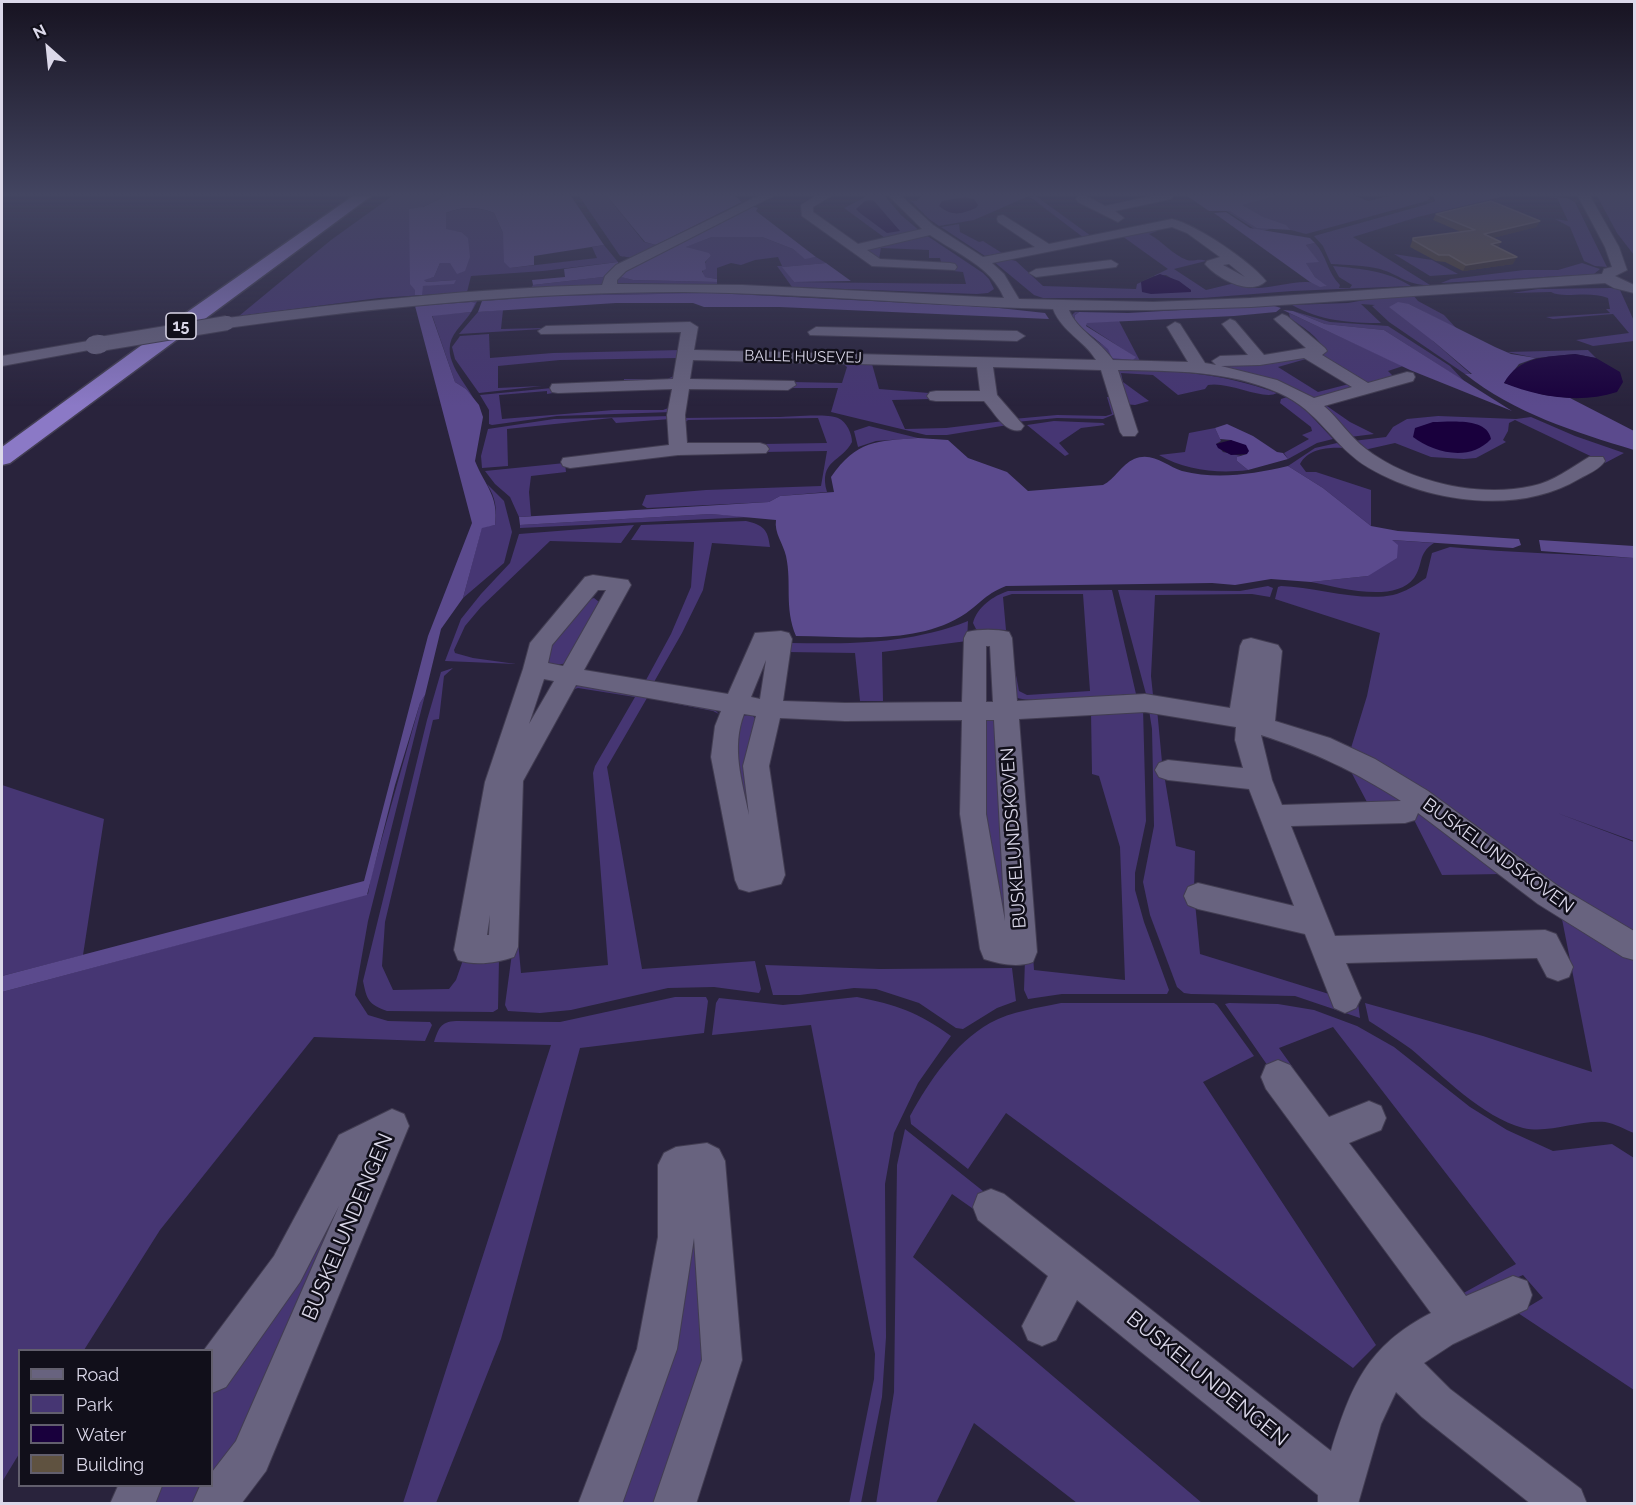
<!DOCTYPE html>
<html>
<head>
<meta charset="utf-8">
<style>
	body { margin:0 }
	#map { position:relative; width:1636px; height:1505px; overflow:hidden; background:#29233c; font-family:Raleway,sans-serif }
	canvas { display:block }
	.frame { position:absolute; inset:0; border:3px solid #dbd8e9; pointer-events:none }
	.legend { position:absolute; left:18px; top:1349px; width:195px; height:138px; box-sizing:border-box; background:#110f1a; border:2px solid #625f6d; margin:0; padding:8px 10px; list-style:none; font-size:18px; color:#dbd8e9 }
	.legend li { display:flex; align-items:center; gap:12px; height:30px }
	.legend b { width:30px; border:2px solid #625f6d }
	.north { position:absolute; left:18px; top:18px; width:60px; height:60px; -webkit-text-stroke:4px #110f1a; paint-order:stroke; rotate:333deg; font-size:16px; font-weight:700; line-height:24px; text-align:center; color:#dbd8e9 }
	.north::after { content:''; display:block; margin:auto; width:21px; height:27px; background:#dbd8e9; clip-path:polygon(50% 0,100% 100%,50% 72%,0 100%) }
</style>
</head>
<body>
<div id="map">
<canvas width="1636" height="1505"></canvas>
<div class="frame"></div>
<ul class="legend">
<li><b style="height:8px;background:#68637f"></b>Road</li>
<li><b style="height:16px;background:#463673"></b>Park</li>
<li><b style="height:16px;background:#19003d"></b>Water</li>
<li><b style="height:16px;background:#5f5240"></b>Building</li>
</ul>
<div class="north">N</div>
</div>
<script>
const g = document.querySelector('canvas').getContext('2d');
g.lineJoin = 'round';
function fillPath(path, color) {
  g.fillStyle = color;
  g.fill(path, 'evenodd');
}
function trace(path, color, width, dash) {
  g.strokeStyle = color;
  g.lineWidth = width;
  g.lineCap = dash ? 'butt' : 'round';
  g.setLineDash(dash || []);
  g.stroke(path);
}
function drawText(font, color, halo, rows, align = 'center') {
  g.font = font + ' Raleway,sans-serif';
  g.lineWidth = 5;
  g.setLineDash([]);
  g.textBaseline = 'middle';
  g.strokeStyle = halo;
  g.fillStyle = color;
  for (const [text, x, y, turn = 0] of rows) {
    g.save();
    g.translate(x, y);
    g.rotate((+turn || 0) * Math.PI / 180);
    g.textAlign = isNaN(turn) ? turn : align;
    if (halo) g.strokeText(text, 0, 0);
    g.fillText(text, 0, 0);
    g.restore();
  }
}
const green = new Path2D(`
	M392,196H445L423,207L415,295L423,286L456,280L425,282L423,279L434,277L440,263H450L461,232L446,230V213C463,206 478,207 494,213L503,233L510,268L597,258L592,247L604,245L618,262L543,271L471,276L467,292L379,298L239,316L331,240Z
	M579,196H607L644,242L656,245C643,253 635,260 620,256Z
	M867,196H885L901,215L920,231L864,244H857L885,238L844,208Z
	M922,196H1029L974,220L939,226L929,219L911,201H916Z
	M1036,196L1091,236L1084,238L1030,197Z
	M1203,196H1356L1368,201L1389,196H1427L1430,198L1427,201L1306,234L1291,230L1285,225L1259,232Z
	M1433,196H1505L1418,217L1353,237L1430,285C1408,286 1400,275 1380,269C1364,265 1347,265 1331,264L1323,246L1314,236L1424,205L1435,201Z
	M1535,196L1567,198L1575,202L1607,267L1595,266L1584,261L1570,227L1555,219L1568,221L1557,198Z
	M1597,196H1634V255L1617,233Z
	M959,224L960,232L979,242L983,241L1002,253L985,256L941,227Z
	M1153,228L1157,231L1149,234C1162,241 1173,255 1187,260C1193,262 1199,258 1206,261L1174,269L1206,290L1235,283C1258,295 1283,281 1308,282C1315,282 1319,287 1326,286L1315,277L1305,262H1318L1306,245L1315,243C1327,256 1327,272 1340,285L1339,288H1350L1352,285L1339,277L1333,266C1361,269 1386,270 1411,286L1292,291L1202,298H1043L1034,295L993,261L1004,258L1016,261L1043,286L1136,289L1137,284L1168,269L1122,236ZM1166,275L1191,290L1141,282L1153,276Z
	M926,235L983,273L989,279L994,289L988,293L977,294L792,287L777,266H782L778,257L755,260L741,265L731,263L717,268V279L704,277C701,268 704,263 711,256L685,247L712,237H762L793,249L805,258L816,257L826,263L783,267L794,282L966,284L963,272L953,271L952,266L941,262L940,258H929V250L881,248L879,259L867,250Z
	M1394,254L1432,260L1458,274L1430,276Z
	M645,258L622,277L633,280L717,282V285L616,283L620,272Z
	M1582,263L1600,269L1594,274L1441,283L1451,279L1524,270H1558Z
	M613,270L602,285L531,288L533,285L603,277Z
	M1611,288L1620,290L1634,321V341L1593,346L1576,340L1629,333L1613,314L1553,319L1546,317L1610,313L1606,309H1610L1608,298C1588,290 1563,299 1551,292L1512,293L1538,289Z
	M689,291L848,297L875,300C744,293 613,291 482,301V298L571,293Z
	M1413,295L1418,301L1444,315L1457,329L1409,304L1433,341L1473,376L1465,374L1389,322L1372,306L1375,305L1361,304L1381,323C1350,323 1320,321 1292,305L1348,303L1376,298Z
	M478,299C473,312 466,319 457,330C437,355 463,378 475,401L466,389L455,382L432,315L471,312V302L392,308Z
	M503,310L501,329L544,328L543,329L459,334L478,312Z
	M1293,311L1330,322L1388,326L1450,366L1464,381L1384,330L1325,324Z
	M1075,312H1079L1075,315L1074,322C1099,344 1104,348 1135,357L1086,325L1087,322L1119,321L1140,361L1112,360L1078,329L1070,317Z
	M1289,313L1403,366L1388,371L1395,378L1370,386L1324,356C1325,339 1303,328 1290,318Z
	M489,334L490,358L553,353L682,350L677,377L670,380L624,382V379H667L674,376L677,358L560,360L498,366V388L542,386L479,393L455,359L452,347L460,336Z
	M1588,350L1596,358L1575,354L1536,358L1507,352Z
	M1302,357L1306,359L1278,367L1318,392L1349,384L1354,390L1315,399L1210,364H1254Z
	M842,363L872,364L879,389L929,393L931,399L892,400L905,429L946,428L1004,421L1008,425L947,435H926L831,412L838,388H792V382L842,383L847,367Z
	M1116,369C1178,371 1218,372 1277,393C1264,401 1229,381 1208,385L1205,389L1178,395L1153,375L1121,373L1123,382L1149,401L1135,405L1124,404Z
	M552,388L553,393L547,394V391L499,395L502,419L614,410H663L671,407L672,412L557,416L492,425L489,424V410L480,395Z
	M1107,397H1111L1115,414L1103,419L1057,418L1016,422L1013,419L1057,415L1106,416L1112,414Z
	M1287,397L1300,404L1333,439L1317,443L1288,459L1284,453L1309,439L1302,435L1312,431L1311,427L1280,403L1281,399Z
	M1324,404L1350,422L1374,434L1350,437L1323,409Z
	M671,416V419L616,423L612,418L507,429L508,466L482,468L481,456L488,429L554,419Z
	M1438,416L1516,419L1531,417L1575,436L1624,453L1605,463L1515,420L1509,423L1508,431L1503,440L1506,442L1476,458L1464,459L1431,457L1395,443L1364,450L1353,441L1386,437L1393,427L1407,419Z
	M776,417C792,417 824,413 838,418C847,422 852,434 852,442C842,462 818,460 827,492L780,496L769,502L647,508L642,505L646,495L706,490L821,486L827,451L763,452V444L827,443L818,418L688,420L683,424L681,418Z
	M1054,421L1103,423L1105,425L1081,428L1059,443L1069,454L1065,456L1027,425Z
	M869,426L918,438L876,441L858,447L854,431Z
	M1215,428L1221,441L1216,444L1223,452L1241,456L1237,457V461L1248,470C1218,474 1185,470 1159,455L1185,452L1189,433Z
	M1337,443L1343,448C1327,447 1308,449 1300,464L1306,472H1316L1371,490V526L1323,488L1288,466L1315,448Z
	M565,463L566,472L531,476L529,492L531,516L519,517L510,497L495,484L485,471Z
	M487,484L504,501L512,532L504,563L463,598L482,527L495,525C497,509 496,498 487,484Z
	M711,514L750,517L520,528V525Z
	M746,521C763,525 768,529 770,547L712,543L703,590L682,633L654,682L646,680L671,634L691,587L694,542L631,540L641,525Z
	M634,525L621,543L550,541L481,607L465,626L454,650L455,653L473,658L516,664L445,661L461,619L481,594L510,563L519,534Z
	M1391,540L1434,543C1417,554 1424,564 1414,578C1394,604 1338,587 1311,582L1368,576Z
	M1450,547C1512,553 1573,554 1634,558V841L1557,813L1634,842V934L1568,896L1351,748L1367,696L1380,633L1275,599L1278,587L1281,586C1315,587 1360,602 1393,595C1405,592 1416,585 1426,578L1432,553Z
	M1268,586L1273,588L1270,597L1252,594L1155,595L1151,676L1153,695L1146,694L1118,590L1240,591Z
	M1112,590L1136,694C1110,695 1035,705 1014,697L1012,654L1019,691L1027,695L1090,691L1083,594H1012L1003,597L1006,630L976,629L973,623C977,607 993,596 1008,591Z
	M594,598L603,605L568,663L556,665L547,663L543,650L584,601Z
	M968,621L967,641L882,652L883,701H860L855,653L787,652L791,643C852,644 910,644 968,621Z
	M453,668L444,676L439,719L433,720L385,922L382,966L393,990L449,989L456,980L463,960L499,959L498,1009L493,1012L387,1011C368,1004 367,1000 363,981L427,720L441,672Z
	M579,685L713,708L722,717L721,721L719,714L713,711L647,698L607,767L642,969L755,961L761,989L759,993L714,987L668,988L571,1010L540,1013L508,1011L505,1005L513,946L518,941L521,973L608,965L593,773L595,766L635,697L578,688L568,691Z
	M425,695L368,921L355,995L368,1015L388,1021L430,1022L432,1025L425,1041L314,1037L160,1230L84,1350H20L19,1454L2,1482V992L368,894L371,877L420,703Z
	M1143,708L1146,821L1135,873V890L1144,922L1169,990L1167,994H1062L1028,999L1024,990L1025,959L1033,955L1034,970L1125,980L1120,847L1099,776L1092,774L1091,712Z
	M1157,709L1162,762L1176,846L1195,851L1194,892L1200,954L1358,1003L1360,1018L1295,996L1191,994L1184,993L1177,987L1150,915L1143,882L1154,826L1152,729L1149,710Z
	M748,715L753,716L759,723L753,823L743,829L735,749L741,716Z
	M981,720H993L996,725L1006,917L998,915L993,907L977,723Z
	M1333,755L1634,953V1133C1626,1130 1614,1123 1605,1122C1577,1120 1550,1134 1523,1128C1482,1117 1442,1075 1411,1049C1397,1039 1383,1030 1369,1021L1365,1003L1483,1036L1592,1072L1561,914L1502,874L1442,875L1406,804H1368L1348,766Z
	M2,785L104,819L83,955L2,976Z
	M765,965L880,969L1012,968L1016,1001L997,1008L963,1029L956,1028L919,1003L876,989L854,988L800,995H773Z
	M675,997H706L708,1001L704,1033L580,1048L501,1339L436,1503H403L551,1045L434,1042C439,1028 440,1022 456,1021L560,1022Z
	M857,997C897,1005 918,1012 951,1036L918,1083L894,1133L885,1184L886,1337L882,1397L861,1503L849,1504L874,1379L875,1354L811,1025L712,1035L716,1003L719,998L783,1005Z
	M1061,1003H1214L1217,1005L1254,1056L1203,1082L1376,1345L1353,1368L1006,1113L968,1169L911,1124L910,1116C930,1080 954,1044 990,1023C1011,1011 1039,1008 1061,1003Z
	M1229,1003L1278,1004L1314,1010L1357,1026L1394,1047L1470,1107L1507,1130L1553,1151L1612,1144L1634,1158V1390L1518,1313L1543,1298L1523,1275L1470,1298L1460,1295L1516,1264L1333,1027L1279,1048L1294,1069L1280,1075L1270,1069L1225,1004Z
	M905,1129L988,1195L979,1213L952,1194L913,1257L1202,1503H1077L974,1423L936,1503L876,1504L894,1392L897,1165Z
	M328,1198L344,1206L240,1452L198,1503L137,1504L157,1486H212V1380L279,1284Z
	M695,1211L714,1356L666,1503L607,1504Z`);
const forest = new Path2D(`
	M445,196H571L604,245L534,256V265L510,268L504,262L503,233L494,213C478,207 463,206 446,213V229L461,232L468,238L470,257L465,271L457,274L450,263H440L434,277L424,280L426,282L456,280L454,284L423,286L422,295H415V290L410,284L409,209L423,207Z
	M607,196H735L742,202L656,245L645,242Z
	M1187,196H1275L1242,205L1263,217L1286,225L1291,230L1257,228L1230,211H1209Z
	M751,206L758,208L756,211L816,257L805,259L793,249L762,237H712L686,247L709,253L711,256L705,262L706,269L702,271L705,277L717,279V282L633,280L621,277L624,272Z
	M1226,212L1250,228L1310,238L1315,243L1306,245L1319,262L1306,263L1315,277L1327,286L1320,287L1310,282L1214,213Z
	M618,262L619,266L603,277L533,285L532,280L565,277L564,269Z
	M826,263L851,281L794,282L782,267Z
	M713,293L990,307L1045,313L1049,319L780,307H704L693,303H616L478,312L482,301L547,296Z
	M471,302L475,303L471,312L432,316L455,382L466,389L479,405L483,417L475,461C485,486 499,496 495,525L482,528L463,598L441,629L425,695L420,703L395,785L367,895L2,992V976L364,881L428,636L472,523L415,306Z
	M1398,302L1409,304L1495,347L1511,354L1536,358L1519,364L1504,383L1544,395L1570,398L1634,431V450C1575,432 1514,413 1465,374H1472L1433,341L1389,307Z
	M1271,305L1281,308L1276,312L1234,316L1087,323L1086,326L1136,357L1133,360L1112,358L1108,349L1074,322L1075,315L1079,312L1128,313Z
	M1283,310L1293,311L1325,324L1384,330L1512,411L1410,370Z
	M1227,424L1253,436L1277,452L1283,453L1288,459L1248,470L1237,461V457L1247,454L1231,440L1220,439L1215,428Z
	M918,438L948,440L968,458L1007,472L1028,491L1103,485C1115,479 1121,465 1134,459C1152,451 1167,466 1182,471C1218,480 1253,474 1288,466L1323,488L1371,526L1398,531L1519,539L1521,545L1513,548L1392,540L1398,545L1397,558L1368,576L1311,582L1271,579L1235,585L1212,583L1006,586C983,595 979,606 960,617C913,645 848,636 796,636C784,607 792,584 786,556C783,543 774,533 776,520L711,514L520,525L519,517L769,502L780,496L834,492L831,477C857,440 876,441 918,438Z
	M1539,540L1634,546V558L1541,551Z`);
const water = new Path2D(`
	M965,197L974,199L978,205L976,208C961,214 953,217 939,206L942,201Z
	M871,200L874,201L900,231L887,233L860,213L856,209L865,201Z
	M1160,274L1179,281L1191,290V292L1151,294L1142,292L1141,282Z
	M1575,354L1596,358L1620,372L1623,382L1617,392C1580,404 1539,397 1504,383C1519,356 1546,357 1575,354Z
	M1433,422C1450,422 1487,417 1491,439C1470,462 1434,453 1413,437L1415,428Z
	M1231,440L1246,445L1249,451L1247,454L1231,455L1218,448L1216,444Z`);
const minor = new Path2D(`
	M758,196H773L626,271L617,280V284L742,285L1004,298C991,266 957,254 930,235L867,250L880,259L950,263L955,264L957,267L955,270L872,266L802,216L801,205L816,196H831L813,207V212L858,244L922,229L889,196H901L933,225L983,257L1035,247L998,222L997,219L998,216L1003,215L1049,244L1172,219C1197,225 1250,261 1266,281C1250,297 1217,278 1205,264L1207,261L1220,257L1187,233L1172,227L992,263L1004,274L1019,299L1153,302L1251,298L1602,274L1604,269L1612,267L1605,247L1578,196H1590L1619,247L1627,270L1615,276L1634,285V293L1614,288L1605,283L1251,307L1153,310H1069C1076,329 1100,341 1113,360L1188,362L1167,327L1175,322L1180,324L1205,363L1216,365L1212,361L1220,356L1248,355L1222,324L1230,319L1235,321L1264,355L1306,348L1277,322L1274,319L1282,314L1287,316L1325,348L1327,351L1322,355L1368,383L1407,372L1413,373L1415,377L1413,381L1324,406C1339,419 1350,437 1366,449C1409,482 1479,498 1532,486C1553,482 1572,467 1589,457H1603L1605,461C1600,469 1588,474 1579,479C1519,515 1429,503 1369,468C1333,447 1320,411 1279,393C1228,370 1173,371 1118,370L1138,432L1135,436H1123L1120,432L1101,370L993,367L997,395L1024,426L1021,430C1005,434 994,412 984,401H936L930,400L927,396L930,392L936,391H980L977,367L693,360L690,379L794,381L796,385L788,390L689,389L685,415L687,443H760L766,445L769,449L766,453L678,455L570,468L563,466L561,462L563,458L669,445L667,415L672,389L558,393L552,392L550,388L552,384L673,379L681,332L541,334L538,331L546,326L690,322L698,327L694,350L1096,360C1084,340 1062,332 1053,309C930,306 806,293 683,292C530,292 378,307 227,328L219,323L227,318C352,302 476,288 602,285L605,276L616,265ZM1229,264L1245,277L1223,265ZM1304,358L1352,387L1314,398L1277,380L1221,366L1260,365Z
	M1078,196H1086L1105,206L1152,196H1173L1171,199L1115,211L1124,218L1118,222L1078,202L1076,199Z
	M1111,260L1118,264L1116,267L1036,277L1029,273L1036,269Z
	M816,327L1017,331L1025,336L1017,341L810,335L808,332Z
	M94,340L100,342L102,345L100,348L2,366V356Z
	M593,575L628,580L631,585L584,670L728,694L755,633L781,631L789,633L792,639L783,701L845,703L962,702L964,638L967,632C980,629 996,629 1009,632L1012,638L1017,701L1145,694L1230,708L1240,646L1243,640L1251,638L1278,645L1282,651L1275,721L1330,738L1375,759L1428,791L1558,886L1634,931V960L1623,957L1538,904L1418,813L1415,820L1405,823L1291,826L1335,936L1545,930L1556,934L1573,967L1569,977L1558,981L1547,977L1537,958L1346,963L1361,998L1356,1008L1345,1013L1334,1008L1305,934L1198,909L1188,905L1184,896L1188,887L1198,883L1294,906L1249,789L1168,780L1159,777L1155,770L1159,763L1168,760L1243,768L1235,740L1236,727L1145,712L1019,719L1037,952L1033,962C1017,968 1000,964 984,959L980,949L960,814L962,720L845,721L780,718L769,766L785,875L781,884L749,892L739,889L735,880L711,757L715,726L721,711L576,685L523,781L518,947L514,957C497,963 475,966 458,960L454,950L485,782L523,669L530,643L585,577ZM598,590H606L563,666L548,663L552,645ZM986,646H990L993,702H986ZM766,660L760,699L751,697ZM544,679L554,681L529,724ZM744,714L756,716L743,766L749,815C742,781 731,748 744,714ZM986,720H994L1005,921L986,814ZM1261,735C1316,753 1352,770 1401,801L1282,805L1272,780ZM490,915L489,935H487Z
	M1278,1060L1290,1065L1329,1117L1369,1101L1381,1106L1386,1118L1381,1130L1349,1143L1466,1296L1513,1276L1527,1281L1532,1295L1527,1309L1453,1344L1424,1363L1450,1389L1581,1489L1587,1504H1531L1422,1417L1396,1392L1381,1424L1358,1504H1318V1495L1077,1300L1056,1340L1042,1346L1028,1340L1022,1326L1048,1276L978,1220L973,1207L978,1194L991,1189L1004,1194L1331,1451C1351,1386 1367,1346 1431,1313L1266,1089L1261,1077L1266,1065Z
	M392,1109L404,1114L409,1126L266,1471L241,1504H192L200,1486H212V1472L236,1441L339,1206L300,1282L226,1387L212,1393V1350H204L274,1256L339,1135Z
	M707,1143L719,1149L725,1161L742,1360L696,1504H653L702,1360L694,1238L677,1349L622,1504H578L637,1349L658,1237V1165L664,1153L676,1147Z
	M118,1486H162L155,1504H110Z`);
const highway = new Path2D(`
	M353,196H371L10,463L2,465V447L183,315Z`);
const minorBridgeFar1 = new Path2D(`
	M94,345L227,323`);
const minorBridge = new Path2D(`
	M94,345L100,344`);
const wall = new Path2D(`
	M1436,214L1540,221L1536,227L1492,238L1501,242L1498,247L1513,264L1463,271L1445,262L1436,261L1410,247L1413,238L1461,232L1433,220Z`);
const shadedWall = new Path2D(`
	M1540,221L1536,227L1481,241L1484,234Z
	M1501,242L1498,249L1491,244Z
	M1517,257L1513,264L1463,271L1466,265Z`);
const building = new Path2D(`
	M1491,201L1540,221L1484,234L1501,242L1491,244L1517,257L1466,265L1449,255H1439L1413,240V238L1475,230L1436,214Z`);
const farStreetnames = [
	["BALLE HUSEVEJ",803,357,1]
];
const shields = [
	[181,326,30]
];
const shieldNames = [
	["15",181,326]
];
const streetNames = [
	["BUSKELUNDSKOVEN",1014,838,-94],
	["BUSKELUNDSKOVEN",1498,856,36]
];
const nearStreetnames = [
	["BUSKELUNDENGEN",348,1227,-67],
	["BUSKELUNDENGEN",1207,1379,39]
];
fillPath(green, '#463673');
fillPath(forest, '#5b4a8d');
fillPath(water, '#19003d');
trace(minor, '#423d52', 2);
trace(highway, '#423d52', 3);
fillPath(minor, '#68637f');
fillPath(highway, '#8b79c6');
trace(minorBridgeFar1, '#423d52', 16, []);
trace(minorBridge, '#423d52', 20, []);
trace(minorBridgeFar1, '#68637f', 14);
trace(minorBridge, '#68637f', 18);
fillPath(wall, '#50422b');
fillPath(shadedWall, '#3a2f29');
fillPath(building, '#5f5240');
trace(building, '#73675a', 1.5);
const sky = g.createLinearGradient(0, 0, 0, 406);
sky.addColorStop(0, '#171321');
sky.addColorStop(0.48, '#434561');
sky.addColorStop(1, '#43456100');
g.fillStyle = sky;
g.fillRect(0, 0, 1636, 406);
drawText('15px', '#dbd8e9', '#110f1a', farStreetnames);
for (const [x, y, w] of shields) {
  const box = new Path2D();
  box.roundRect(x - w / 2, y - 13, w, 26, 4.5);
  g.fillStyle = '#110f1a';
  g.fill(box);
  trace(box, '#dbd8e9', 1.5);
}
drawText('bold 16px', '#dbd8e9', null, shieldNames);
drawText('18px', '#dbd8e9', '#110f1a', streetNames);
drawText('21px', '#dbd8e9', '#110f1a', nearStreetnames);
</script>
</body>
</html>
